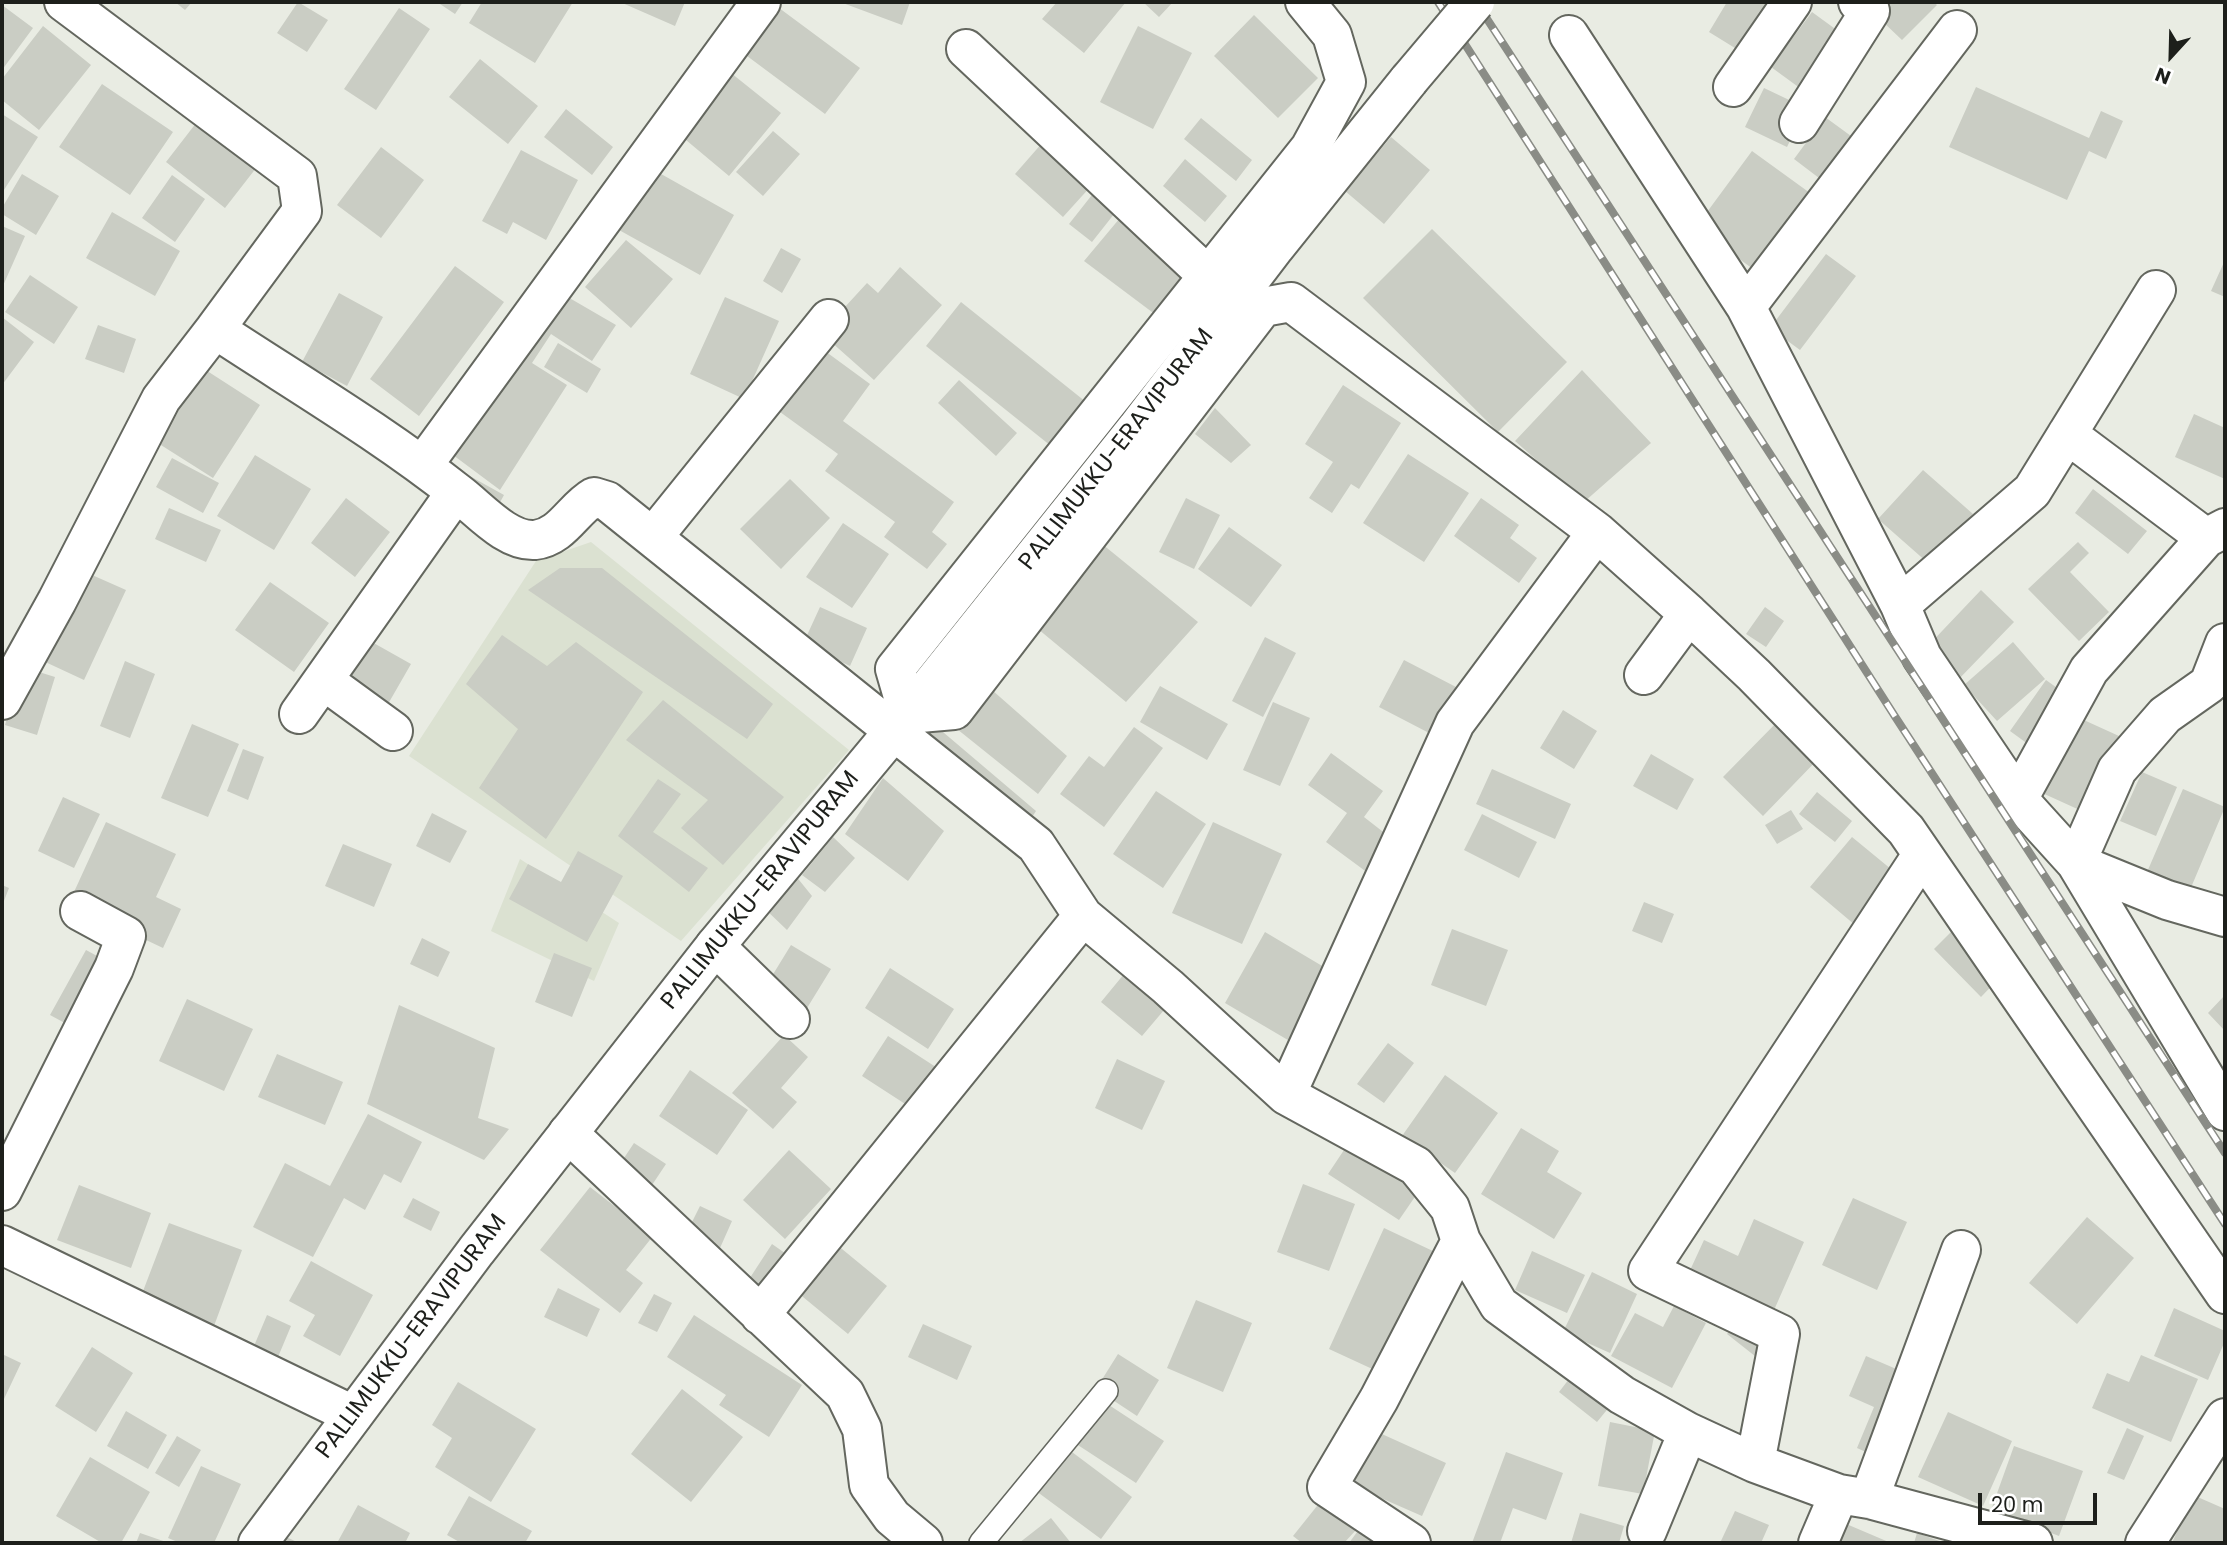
<!DOCTYPE html>
<html>
<head>
<meta charset="utf-8">
<style>
	body { margin:0 }
	#map { position:relative; width:2227px; height:1545px; overflow:hidden; background:#e9ece3; font-family:Poppins,sans-serif }
	canvas { display:block }
	.frame { position:absolute; inset:0; border:4px solid #1d1f1b; pointer-events:none }
	.north { position:absolute; left:2136px; top:21px; width:70px; height:70px; -webkit-text-stroke:5px #fff; paint-order:stroke; rotate:202deg; font-size:19px; font-weight:700; line-height:28px; text-align:center; color:#1d1f1b }
	.north::after { content:''; display:block; margin:auto; width:24px; height:32px; background:#1d1f1b; clip-path:polygon(50% 0,100% 100%,50% 72%,0 100%) }
	.scale { position:absolute; left:1978px; top:1493px; width:119px; height:32px; box-sizing:border-box; border:4px solid #1d1f1b; border-top:0; padding-left:9px; font-size:21px; line-height:24px; white-space:nowrap; color:#1d1f1b; -webkit-text-stroke:5px #fff; paint-order:stroke }
</style>
</head>
<body>
<div id="map">
<canvas width="2227" height="1545"></canvas>
<div class="frame"></div>
<div class="north">N</div>
<div class="scale">20 m</div>
</div>
<script>
const g = document.querySelector('canvas').getContext('2d');
g.lineJoin = 'round';
function fillPath(path, color) {
  g.fillStyle = color;
  g.fill(path, 'evenodd');
}
function trace(path, color, width, dash) {
  g.strokeStyle = color;
  g.lineWidth = width;
  g.lineCap = dash ? 'butt' : 'round';
  g.setLineDash(dash || []);
  g.stroke(path);
}
function drawText(font, color, halo, rows, align = 'center') {
  g.font = font + ' Poppins,sans-serif';
  g.lineWidth = 5;
  g.setLineDash([]);
  g.textBaseline = 'middle';
  g.strokeStyle = halo;
  g.fillStyle = color;
  for (const [text, x, y, turn = 0] of rows) {
    g.save();
    g.translate(x, y);
    g.rotate((+turn || 0) * Math.PI / 180);
    g.textAlign = isNaN(turn) ? turn : align;
    if (halo) g.strokeText(text, 0, 0);
    g.fillText(text, 0, 0);
    g.restore();
  }
}
const built = new Path2D(`
	M591,542L849,750L681,941L409,756L536,561Z
	M520,859L619,923L594,981L491,931Z`);
const building = new Path2D(`
	M175,2H192L185,10Z
	M298,2L328,20L307,52L277,33Z
	M437,2H463L455,14Z
	M482,2H573L535,63L469,23Z
	M620,2H685L675,26Z
	M771,2L860,68L825,114L735,47Z
	M840,2H910L902,25Z
	M1057,2H1126L1084,53L1042,19Z
	M1143,2H1173L1159,17Z
	M1727,2H1793L1756,61L1709,32Z
	M1862,2H1934L1937,5L1902,40Z
	M2,5L33,28L2,70Z
	M399,8L430,29L376,110L344,89Z
	M1812,12L1849,39L1808,94L1771,67Z
	M1254,15L1318,78L1278,118L1214,56Z
	M43,26L91,65L39,130L2,100V79Z
	M1138,26L1192,53L1153,129L1100,102Z
	M480,59L538,106L508,144L449,97Z
	M731,73L781,113L729,176L680,135Z
	M102,84L173,132L130,195L59,147Z
	M1976,87L2089,138L2101,111L2123,121L2106,159L2089,151L2067,200L1949,147Z
	M1764,88L1806,108L1787,147L1745,127Z
	M566,109L613,147L592,175L544,137Z
	M2,114L38,137L2,193Z
	M1825,117L1851,136L1819,178L1794,159Z
	M200,118L260,163L225,208L166,162Z
	M1201,118L1252,160L1236,181L1184,139Z
	M773,131L800,154L763,196L736,172Z
	M1391,137L1430,170L1384,224L1345,191Z
	M1043,142L1092,185L1063,217L1015,174Z
	M381,147L424,180L381,238L337,205Z
	M521,150L578,180L546,240L513,222L507,234L482,221Z
	M1752,151L1810,193L1753,269L1696,227Z
	M1185,159L1227,196L1205,222L1163,186Z
	M654,170L734,215L700,275L619,230Z
	M22,174L59,196L36,235L2,214V208Z
	M172,175L205,199L175,242L142,218Z
	M1099,186L1122,204L1092,242L1069,224Z
	M112,212L180,251L155,296L86,258Z
	M1125,212L1185,277L1156,315L1084,261Z
	M2,226L25,236L2,288Z
	M1432,229L1567,362L1498,432L1363,298Z
	M626,240L673,279L631,328L585,287Z
	M781,248L801,259L782,293L763,281Z
	M1826,254L1856,276L1800,350L1770,328Z
	M2225,260V297L2211,291Z
	M455,266L504,302L419,416L370,379Z
	M900,267L942,305L874,380L821,333L867,283L878,293Z
	M30,275L78,307L54,344L5,312Z
	M339,293L383,317L347,386L302,362Z
	M566,296L616,325L592,361L551,334L532,363L567,385L500,490L453,455Z
	M725,297L779,321L744,399L690,374Z
	M961,302L1096,410L1061,454L926,346Z
	M2,317L34,342L2,385Z
	M98,325L136,339L124,373L85,359Z
	M558,343L601,369L587,393L544,367Z
	M814,343L870,384L843,421L954,502L932,532L947,544L927,569L884,537L895,522L825,471L838,454L769,404Z
	M201,367L260,405L213,478L153,440Z
	M1582,370L1651,443L1584,502L1515,441Z
	M959,380L1017,433L996,456L938,403Z
	M1343,385L1401,423L1359,489L1351,484L1332,513L1309,498L1333,462L1305,444Z
	M1215,408L1251,445L1231,463L1195,434Z
	M2194,414L2225,428V479L2175,457Z
	M1408,454L1469,493L1424,562L1363,523Z
	M255,455L311,489L274,550L217,516Z
	M172,458L219,483L203,513L156,487Z
	M459,470L504,495L492,517Z
	M1923,470L1973,514L1928,563L1878,519Z
	M790,479L830,518L781,569L740,529Z
	M2093,489L2147,531L2128,554L2075,513Z
	M346,498L390,532L355,577L311,543Z
	M1186,498L1220,515L1194,569L1159,552Z
	M1481,498L1519,525L1510,538L1537,558L1519,583L1454,536Z
	M169,508L221,530L206,562L155,539Z
	M843,523L889,554L852,608L806,577Z
	M1229,527L1282,565L1251,607L1198,569Z
	M1091,535L1198,622L1126,702L1032,624Z
	M2078,542L2089,553L2070,572L2109,612L2079,641L2028,589Z
	M560,568H602L773,704L747,739L528,590Z
	M83,571L126,590L84,680L41,660Z
	M270,582L329,623L294,672L235,630Z
	M1981,590L2014,622L1956,682L1924,650Z
	M820,607L867,628L850,666L803,644Z
	M1765,607L1784,621L1766,647L1746,634Z
	M502,635L547,666L576,642L643,692L546,839L479,788L518,729L466,684Z
	M363,637L411,664L384,711L336,683Z
	M1265,637L1296,653L1263,717L1232,701Z
	M2013,642L2045,679L1997,721L1964,685Z
	M1404,660L1456,687L1431,734L1379,707Z
	M125,661L155,674L130,738L100,726Z
	M23,667L55,677L37,735L5,725Z
	M2046,680L2067,695L2032,747L2010,731Z
	M1160,686L1228,724L1207,760L1140,722Z
	M992,690L1067,756L1038,794L957,729Z
	M663,700L784,797L723,865L681,828L708,800L626,740Z
	M1273,702L1310,718L1280,786L1243,770Z
	M1563,710L1597,731L1574,769L1540,748Z
	M2075,716L2119,736L2084,812L2040,792Z
	M1781,718L1821,756L1763,816L1723,777Z
	M930,721L1036,811L1025,828L912,734Z
	M192,724L239,744L208,817L161,798Z
	M1134,727L1163,748L1104,827L1060,794L1089,756L1104,767Z
	M243,749L264,757L248,800L227,791Z
	M1331,753L1383,791L1364,817L1396,842L1372,876L1326,842L1347,813L1308,785Z
	M1651,754L1694,779L1677,810L1633,786Z
	M1492,769L1571,804L1555,839L1476,804Z
	M2142,772L2177,787L2156,836L2120,821Z
	M883,778L944,831L908,881L845,834Z
	M658,779L681,794L653,832L708,868L689,892L618,836Z
	M2183,789L2225,807L2187,897L2144,879Z
	M1156,791L1206,824L1163,888L1113,854Z
	M1817,792L1852,821L1835,842L1799,814Z
	M63,797L100,814L74,868L38,851Z
	M1791,810L1803,829L1777,844L1765,825Z
	M432,813L467,831L450,863L416,846Z
	M1482,814L1537,842L1519,878L1464,850Z
	M106,822L176,854L156,897L181,909L163,948L106,921L112,910L74,892Z
	M1213,822L1282,854L1242,944L1172,913Z
	M833,837L855,858L825,892L802,875Z
	M1852,837L1897,874L1855,925L1810,887Z
	M343,844L392,864L374,907L325,886Z
	M578,851L623,876L587,942L509,899L528,864L561,882Z
	M795,875L812,896L787,930L764,908Z
	M2,885L9,888L2,906Z
	M1644,902L1674,914L1662,943L1632,931Z
	M1957,926L2004,973L1981,997L1934,949Z
	M1452,929L1508,950L1486,1006L1431,985Z
	M1265,932L1334,973L1293,1043L1225,1003Z
	M422,938L450,952L438,977L410,964Z
	M791,945L831,969L804,1013L764,989Z
	M86,950L123,970L87,1035L50,1015Z
	M554,953L592,968L572,1017L535,1002Z
	M890,968L954,1009L928,1049L865,1008Z
	M1129,968L1170,1003L1142,1036L1101,1002Z
	M2225,995V1031L2208,1013Z
	M187,999L253,1029L224,1091L159,1061Z
	M399,1005L495,1048L478,1118L509,1129L484,1160L367,1104Z
	M784,1035L808,1057L781,1088L797,1102L773,1129L732,1093Z
	M888,1036L942,1071L916,1111L862,1076Z
	M1388,1043L1414,1063L1384,1103L1357,1084Z
	M277,1054L343,1082L325,1125L258,1097Z
	M1117,1059L1165,1081L1142,1130L1095,1108Z
	M690,1070L748,1110L717,1155L659,1116Z
	M1445,1075L1498,1113L1455,1173L1402,1136Z
	M368,1114L422,1142L401,1183L384,1174L365,1210L344,1198L313,1257L253,1227L285,1163L330,1186Z
	M1521,1128L1559,1151L1547,1172L1582,1193L1554,1239L1481,1194Z
	M1350,1141L1421,1188L1399,1220L1328,1174Z
	M634,1143L666,1164L648,1191L616,1170Z
	M789,1150L831,1189L785,1239L743,1200Z
	M1303,1184L1355,1204L1329,1271L1277,1252Z
	M79,1185L151,1213L131,1268L57,1240Z
	M590,1187L653,1236L626,1270L643,1283L620,1313L540,1250Z
	M413,1198L440,1212L431,1231L403,1217Z
	M1853,1198L1907,1222L1877,1290L1822,1265Z
	M700,1206L732,1221L720,1248L687,1232Z
	M2087,1217L2134,1258L2077,1324L2029,1283Z
	M1754,1219L1804,1242L1771,1317L1686,1279L1704,1240L1738,1256Z
	M169,1223L242,1250L214,1326L140,1299Z
	M1384,1228L1435,1252L1381,1373L1329,1349Z
	M825,1235L887,1286L848,1334L786,1283Z
	M772,1244L792,1258L764,1300L744,1287Z
	M1532,1251L1585,1275L1567,1313L1515,1290Z
	M311,1261L373,1295L340,1356L303,1336L315,1315L289,1301Z
	M1592,1272L1637,1294L1610,1353L1563,1332Z
	M558,1288L600,1309L587,1337L544,1317Z
	M654,1294L672,1303L657,1332L638,1323Z
	M1196,1300L1252,1323L1223,1392L1167,1368Z
	M1674,1306L1706,1323L1672,1388L1611,1356L1635,1313L1663,1327Z
	M2174,1308L2225,1331V1341L2208,1380L2154,1356Z
	M267,1315L291,1326L265,1388L241,1377Z
	M694,1315L802,1385L769,1437L719,1405L726,1395L667,1357Z
	M1741,1317L1774,1343L1760,1360L1727,1334Z
	M923,1324L972,1346L957,1380L908,1357Z
	M92,1347L133,1373L96,1432L55,1406Z
	M2,1354L21,1363L4,1399L2,1398Z
	M1118,1354L1159,1380L1137,1416L1096,1389Z
	M2141,1355L2198,1379L2171,1442L2092,1408L2107,1373L2129,1382Z
	M1866,1356L1922,1380L1888,1462L1857,1448L1874,1407L1849,1396Z
	M1576,1370L1615,1400L1597,1422L1559,1392Z
	M458,1382L536,1429L491,1502L435,1467L452,1438L432,1425Z
	M682,1389L743,1437L691,1502L631,1454Z
	M1089,1392L1164,1441L1136,1483L1061,1434Z
	M126,1411L167,1435L148,1469L107,1446Z
	M1948,1412L2012,1441L1983,1506L1918,1477Z
	M1610,1422L1655,1431L1643,1494L1598,1486Z
	M2127,1428L2144,1436L2124,1480L2107,1473Z
	M1373,1430L1446,1463L1422,1516L1349,1484Z
	M177,1436L201,1450L179,1487L155,1473Z
	M1064,1446L1132,1497L1101,1539L1032,1488Z
	M2014,1446L2083,1471L2059,1536L1991,1510Z
	M1506,1452L1563,1473L1546,1520L1513,1508L1500,1543H1472Z
	M90,1457L150,1492L121,1543H102L56,1516Z
	M201,1466L241,1484L214,1543H180L168,1538Z
	M2193,1495L2225,1509V1543H2172Z
	M469,1496L532,1531L525,1543H461L447,1535Z
	M1321,1501L1356,1530L1344,1543H1302L1293,1536Z
	M358,1505L410,1533L405,1543H337Z
	M1735,1511L1769,1525L1761,1543H1720Z
	M1580,1513L1624,1526L1619,1543H1571Z
	M1051,1518L1071,1543H1019Z
	M1844,1523L1891,1543H1835Z
	M1360,1528L1382,1543H1349Z
	M140,1533L169,1543H136Z
	M1917,1533L1945,1543H1914Z
	M282,1535L299,1543H278Z`);
const service = new Path2D(`
	M981,1543L1106,1391`);
const minor = new Path2D(`
	M64,2L297,176L302,211L215,329C297,383 382,433 459,494C480,510 507,542 535,540C562,537 573,509 594,497L607,501L1036,845L1083,916L1168,987L1286,1095L1416,1166L1450,1208L1461,1241L1499,1305L1622,1395L1688,1432L1755,1463L1839,1494L1869,1499L2033,1543
	M1305,2L1332,35L1346,82L1310,148L895,669L908,714L954,710L1263,307L1291,302L1597,532
	M1569,35L1746,307L1900,605L1922,657L2018,799L2076,863L2225,1111
	M966,49L1208,276
	M1733,87L1792,2
	M1799,123L1870,11L1858,2
	M1746,307L1957,30
	M2067,434L2206,538
	M423,465L761,2
	M653,537L829,319
	M1900,605L2032,491L2156,290
	M2225,643L2209,684L2165,715L2117,770L2076,863L2167,900L2225,917
	M1644,675L1689,614L1754,675L1906,830L2225,1294
	M323,680L393,731
	M2,700L57,601L161,399L215,329
	M299,714L456,492
	M2018,799L2089,670L2206,538L2225,528
	M715,946L790,1019
	M1286,1095L1455,723L1597,532L1689,614
	M568,1133L845,1394L862,1429L869,1485L892,1517L923,1543
	M2,1191L114,968L126,936L80,911
	M2,1245L353,1415
	M760,1315L1083,916
	M1755,1463L1780,1334L1648,1271L1922,855
	M1869,1499L1961,1250
	M1647,1531L1688,1432
	M1411,1543L1327,1487L1379,1399L1461,1241
	M1818,1543L1839,1494
	M2145,1543L2225,1418`);
const secondary = new Path2D(`
	M258,1543L476,1251L715,946L908,714L1137,428L1275,247L1409,80`);
const rail = new Path2D(`
	M1438,2L1896,718L2225,1224
	M1476,2L2225,1153`);
const secondaryBridge = new Path2D(`
	M1409,80L1475,2`);
const streetNames = [
	["PALLIMUKKU-ERAVIPURAM",1117,450,-52],
	["PALLIMUKKU-ERAVIPURAM",761,891,-51],
	["PALLIMUKKU-ERAVIPURAM",412,1337,-53]
];
fillPath(built, '#dbe1d1');
fillPath(building, '#cacdc4');
trace(service, '#64675f', 26);
trace(minor, '#64675f', 42);
trace(secondary, '#64675f', 42);
trace(service, '#fff', 23);
trace(minor, '#fff', 38);
trace(secondary, '#fff', 38);
trace(rail, '#8a8c86', 8);
trace(rail, '#fff', 5, [16]);
trace(secondaryBridge, '#64675f', 42, []);
trace(secondaryBridge, '#fff', 38);
drawText('24px', '#1d1f1b', '#fff', streetNames);
</script>
</body>
</html>
